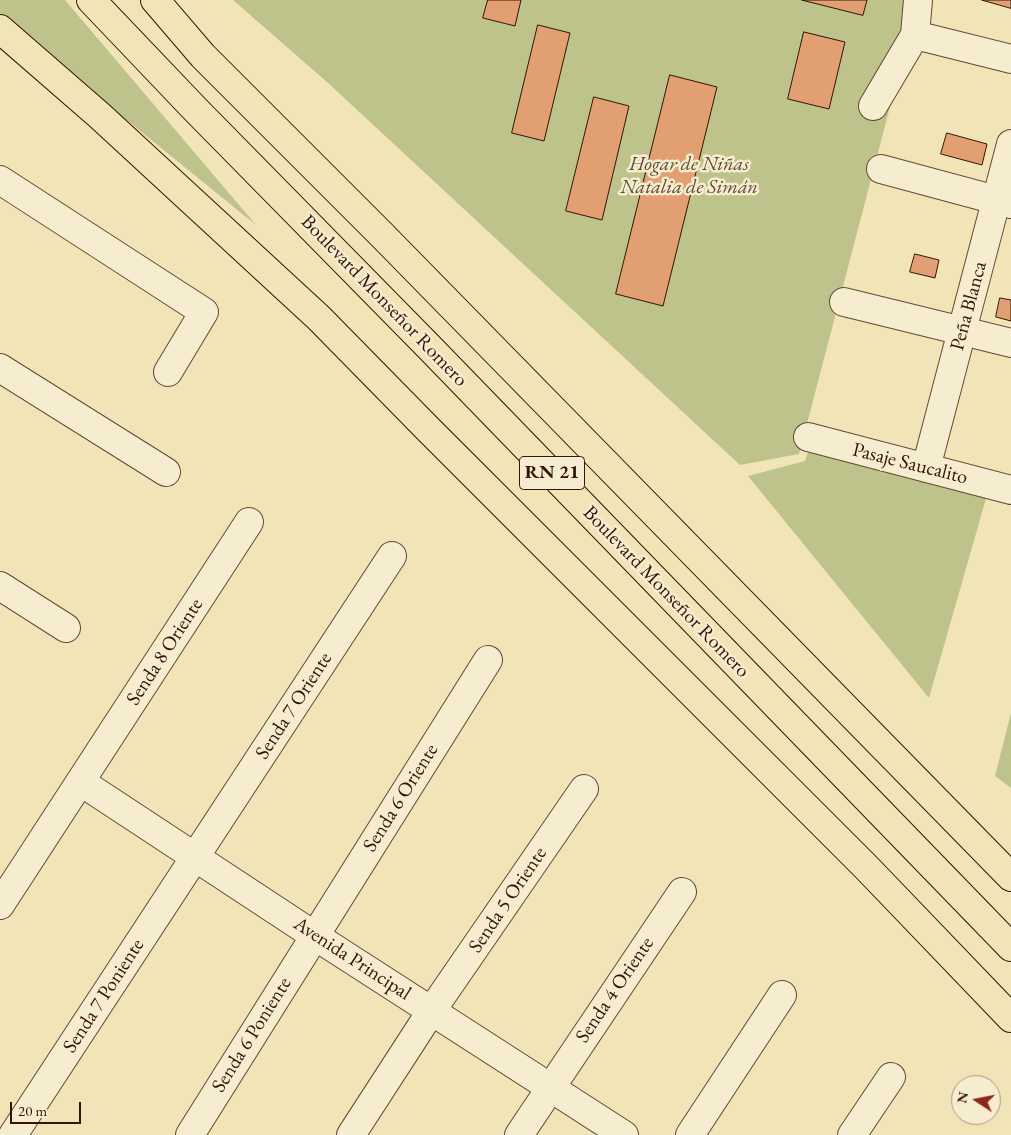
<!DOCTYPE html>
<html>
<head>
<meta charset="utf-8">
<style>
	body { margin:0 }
	#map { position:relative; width:1011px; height:1135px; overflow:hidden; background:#f1e4b6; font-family:"EB Garamond",serif }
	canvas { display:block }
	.north { position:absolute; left:951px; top:1075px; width:50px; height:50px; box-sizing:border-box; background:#f6edd0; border:1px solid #a89680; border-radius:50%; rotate:281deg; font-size:14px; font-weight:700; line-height:20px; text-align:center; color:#341407 }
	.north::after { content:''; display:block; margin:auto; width:18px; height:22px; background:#8f2418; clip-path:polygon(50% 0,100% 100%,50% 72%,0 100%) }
	.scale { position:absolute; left:10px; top:1102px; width:71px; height:22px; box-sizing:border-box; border:2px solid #341407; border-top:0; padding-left:6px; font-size:15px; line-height:18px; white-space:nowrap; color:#341407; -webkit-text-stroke:4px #f6edd0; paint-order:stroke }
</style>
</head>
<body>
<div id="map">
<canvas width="1011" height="1135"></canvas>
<div class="north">N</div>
<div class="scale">20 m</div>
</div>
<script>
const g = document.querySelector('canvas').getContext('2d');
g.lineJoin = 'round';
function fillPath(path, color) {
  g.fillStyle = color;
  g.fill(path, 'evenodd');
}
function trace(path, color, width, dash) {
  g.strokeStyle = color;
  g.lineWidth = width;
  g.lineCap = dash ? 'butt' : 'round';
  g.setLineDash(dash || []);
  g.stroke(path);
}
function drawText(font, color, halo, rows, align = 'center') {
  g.font = font + ' "EB Garamond",serif';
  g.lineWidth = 5;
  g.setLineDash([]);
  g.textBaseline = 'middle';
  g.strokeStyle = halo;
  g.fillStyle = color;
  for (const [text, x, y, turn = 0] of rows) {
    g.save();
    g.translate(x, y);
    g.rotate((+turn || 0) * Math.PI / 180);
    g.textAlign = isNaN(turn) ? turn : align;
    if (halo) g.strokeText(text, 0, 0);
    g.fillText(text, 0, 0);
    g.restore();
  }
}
const green = new Path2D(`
	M0,0H65L256,225L0,17Z
	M233,0H918L799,454L740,465L327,82Z
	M809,449L987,495L929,698L748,476L805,461Z
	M1011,713V788L995,776Z`);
const building = new Path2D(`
	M488,0H521L515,26L483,18Z
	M802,0H867L863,15Z
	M982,0H1011V8Z
	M538,25L570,33L544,141L512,133Z
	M804,32L845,42L829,109L788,99Z
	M670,75L717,87L663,306L616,294Z
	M594,97L629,106L602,220L566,211Z
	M947,133L987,144L982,165L941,154Z
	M915,254L939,260L935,278L910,272Z
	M1000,298L1011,300V321L996,317Z`);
const minor = new Path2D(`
	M915,35L1011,59
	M873,106L915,35L918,0
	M881,169L1011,204
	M0,180L204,312L168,372
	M844,302L1011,343
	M0,368L166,472
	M808,437L1011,490
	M926,468L1011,144
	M0,586L66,628
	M81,782L315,936L624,1135
	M0,905L249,522
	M13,1135L392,556
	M190,1135L488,660
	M351,1135L432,1010L584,789
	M519,1135L682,892
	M690,1135L782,995
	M852,1135L891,1077`);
const highway = new Path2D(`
	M91,0L194,108L431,349L1011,947
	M155,0L203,56L383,236L1011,877
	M0,29L100,116L319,318L428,429L867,868L1011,1018`);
const shields = [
	[552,473,65]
];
const shieldNames = [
	["RN 21",552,473]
];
const parkNames = [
	["Hogar de Niñas",689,165],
	["Natalia de Simán",689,188]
];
const streetNames = [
	["Boulevard Monseñor Romero",384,301,46],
	["Peña Blanca",969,306,-75],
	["Pasaje Saucalito",910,464,14],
	["Boulevard Monseñor Romero",666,592,46],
	["Senda 8 Oriente",165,652,-57],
	["Senda 7 Oriente",294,706,-57],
	["Senda 6 Oriente",401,798,-58],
	["Senda 5 Oriente",508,900,-56],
	["Avenida Principal",352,959,33],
	["Senda 4 Oriente",615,990,-56],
	["Senda 7 Poniente",104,996,-57],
	["Senda 6 Poniente",252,1035,-58]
];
fillPath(green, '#bec28b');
fillPath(building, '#e29f71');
trace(building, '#341407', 1);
trace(minor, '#634833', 30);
trace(highway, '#341407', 30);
trace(minor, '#f6edd0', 28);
trace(highway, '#f1e4b6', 28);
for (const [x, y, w] of shields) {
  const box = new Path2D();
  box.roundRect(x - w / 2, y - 16.5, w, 33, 4);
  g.fillStyle = '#f6edd0';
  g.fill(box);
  trace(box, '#341407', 1);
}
drawText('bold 19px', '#341407', null, shieldNames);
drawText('italic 20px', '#5d482f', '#f6edd0', parkNames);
drawText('20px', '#341407', '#f6edd0', streetNames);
</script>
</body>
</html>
